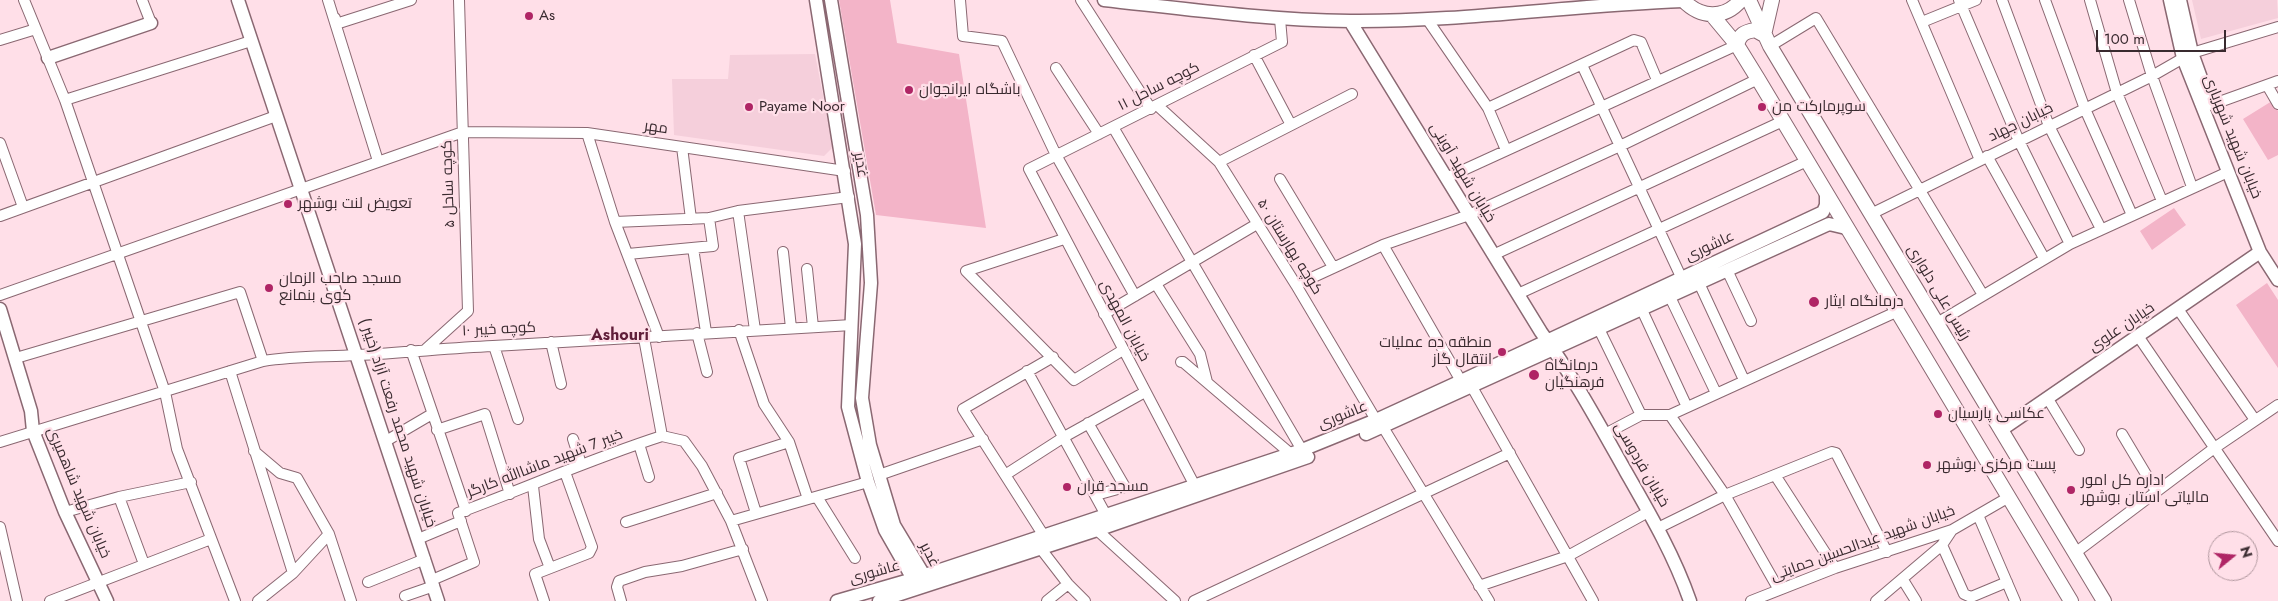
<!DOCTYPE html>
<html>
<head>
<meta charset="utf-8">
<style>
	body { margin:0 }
	#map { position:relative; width:2278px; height:601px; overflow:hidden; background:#ffdfe8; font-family:Jost,sans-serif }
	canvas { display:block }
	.north { position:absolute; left:2208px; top:531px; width:50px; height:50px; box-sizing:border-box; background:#ffdfe8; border:1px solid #b0979e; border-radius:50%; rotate:73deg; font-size:14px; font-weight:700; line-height:20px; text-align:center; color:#392a2f }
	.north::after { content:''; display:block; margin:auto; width:18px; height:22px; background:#af2565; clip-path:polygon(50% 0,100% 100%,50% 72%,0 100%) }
	.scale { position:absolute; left:2096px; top:30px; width:130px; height:22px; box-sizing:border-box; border:2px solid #392a2f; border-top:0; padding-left:6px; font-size:15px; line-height:18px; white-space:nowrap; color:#392a2f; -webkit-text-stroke:4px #ffdfe8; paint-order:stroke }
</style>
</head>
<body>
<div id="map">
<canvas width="2278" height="601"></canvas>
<div class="north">N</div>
<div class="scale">100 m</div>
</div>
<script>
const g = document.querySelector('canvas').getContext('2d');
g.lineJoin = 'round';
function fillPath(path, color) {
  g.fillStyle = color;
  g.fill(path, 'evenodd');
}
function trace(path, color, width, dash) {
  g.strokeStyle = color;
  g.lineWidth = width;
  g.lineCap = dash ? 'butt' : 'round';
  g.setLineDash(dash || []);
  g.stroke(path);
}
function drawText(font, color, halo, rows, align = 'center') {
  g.font = font + ' Jost,Cairo,sans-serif';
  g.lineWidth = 4.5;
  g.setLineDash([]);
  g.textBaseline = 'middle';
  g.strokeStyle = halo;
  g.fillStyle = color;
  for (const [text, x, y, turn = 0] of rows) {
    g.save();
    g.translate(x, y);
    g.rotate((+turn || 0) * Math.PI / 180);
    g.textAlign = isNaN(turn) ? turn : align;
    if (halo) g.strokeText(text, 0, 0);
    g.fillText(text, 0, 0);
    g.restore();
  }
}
const built = new Path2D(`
	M2192,0H2277L2278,18L2201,39Z
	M815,54L833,147L824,156L674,135L672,79H728L730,55Z`);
const green = new Path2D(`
	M839,0H890L897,43L959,54L986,228L876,215Z
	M2272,101L2278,111V155L2268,160L2243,119Z
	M2174,208L2186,225L2152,250L2140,231Z
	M2267,283L2278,300V368L2236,305Z`);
const minor = new Path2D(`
	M24,0L65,100L165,392L177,449L235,601
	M142,0L151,23
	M328,0L378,161
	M960,0L963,36L1002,41L1056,155L1135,296
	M1081,0L1151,109
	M1912,0L1980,160
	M1959,0L2019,141L2070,244
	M2002,0L2049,126L2101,229
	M2045,0L2085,109L2132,215
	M2090,0L2117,93L2162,201
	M2129,0L2152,76L2192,187
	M335,18L336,24L411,0
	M1427,19L1488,108L1506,150
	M1922,22L1976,0
	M0,40L36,29
	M1770,46L1816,18L1983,295
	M1254,55L1291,125
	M1582,65L1682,279
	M1056,68L1099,134
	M2267,85L2278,104
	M65,100L251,41
	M2211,105L2278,81
	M1158,106L1219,162L1296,285L1376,420
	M1488,108L1634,40L1641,42L1657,80
	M1113,127L1302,450
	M587,133L615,222L659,337
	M0,143L23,207
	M682,147L691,219
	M1987,156L2044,258
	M1219,162L1352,94
	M1446,178L1737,45
	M1280,179L1333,267
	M738,211L755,330
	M1871,214L2152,76L2192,53L2278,27
	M0,216L276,116
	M615,222L709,218L738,211L849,197
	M1064,239L966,271L1074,380L1123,350
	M1383,245L1461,381
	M693,248L706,332
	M783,252L791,328
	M628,254L713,246L709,218
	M1493,255L1783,121
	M807,269L813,327
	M1727,270L1751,321
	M1699,283L1744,380
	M1156,284L1200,354L1207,382
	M1296,285L1383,245L1469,215L1620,146L1758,79
	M1518,294L1807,161
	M0,295L463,132L587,133L845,171
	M1670,297L1716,393
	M2178,309L2255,420
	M1642,310L1687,407
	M1104,314L1257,224
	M1937,323L2070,244L2228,172
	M1599,329L1641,415
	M739,330L764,404L789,442L808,499
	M697,333L707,372
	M2138,336L2278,541
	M644,338L662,436L684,441L702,466L731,521L762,601
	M551,342L561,384
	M494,346L518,419
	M426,349L468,311L459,0
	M411,350L466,511
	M16,358L240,292L263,361
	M1181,362H1183L1291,454
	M230,371L293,573
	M1027,371L1106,515
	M1472,387L1593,601
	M2048,399L2079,450
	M1670,415L1725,495L1779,590
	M1088,423L1125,487L1096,495
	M1383,427L1489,601
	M437,430L485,414L510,494
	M1605,434L1641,415H1670L1896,312
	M2122,434L2156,491
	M573,439L581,464
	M386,441L432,414
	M0,442L263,361C295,356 326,357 357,355C403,353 448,348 493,346C613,339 733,331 852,325
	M639,444L649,477
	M254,451L280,473L297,478L329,534L351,601
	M879,475L983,439
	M1005,475L1064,437L1145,392
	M1775,475L1835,568
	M533,486L539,539L550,568
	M1195,486L1029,169L1282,42L1280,19
	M119,497L144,564
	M817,497L855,558
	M65,512L119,497L191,482
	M756,513L739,458L789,442
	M1978,515L2015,601
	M731,521L868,482
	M626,522L717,493
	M0,527L17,601
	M1658,528L1725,495L1832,452L1836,453L1887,552
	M1097,530L1175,601
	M1044,536L963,409L1053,357
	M418,539L461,521
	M1942,545L1964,594L1971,597L2007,582
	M1041,549L1068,584L1085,601
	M2075,553L2213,449L2278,405
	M432,580L474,562L458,513C526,488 593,458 662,436
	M1903,580L1916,601
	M368,582L425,559
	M1479,586L1568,556L1648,512
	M405,596L434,586
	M50,601L211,539
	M258,601L293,573L329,534
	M544,601L535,574L589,553L592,547L565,472
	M621,601L617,587L619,581L645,572L682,566L743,549
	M1047,601L1068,584
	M1194,601L1510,453
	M1751,601L1835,568L1952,530L2009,497
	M1876,601L1942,545L1952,530`);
const tertiary = new Path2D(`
	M238,0L438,601
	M816,0L855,244L848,407L868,482L885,530L913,579L919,584
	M831,0L867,215L871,283L862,398L870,445L894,525L924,575L923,582
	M1104,0C1186,9 1268,20 1350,21C1461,22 1572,5 1683,1
	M2170,0L2183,58L2260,252L2278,280
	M2180,0L2192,53L2209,100
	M1350,21L1541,332C1573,376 1599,424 1626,472C1650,514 1674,555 1690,601
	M48,58L151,23
	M0,309L31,411L33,431L65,512L107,601
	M2001,430L2260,252
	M1366,434L1829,224L1846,228
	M837,601L913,579L1302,450L1376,420L1461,381L1823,212L1826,205V195
	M879,601L1097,530L1308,457`);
const secondary = new Path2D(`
	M1683,0C1700,18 1724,20 1741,0
	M1749,0L1770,46L2104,601
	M1712,15L1737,45L1758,79L2071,601
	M1737,45C1740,34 1744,32 1755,30L1764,35L1772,0`);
const markers = [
	[529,16,5,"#af2565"],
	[909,90,5,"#af2565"],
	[749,107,5,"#af2565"],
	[1762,107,5,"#af2565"],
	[288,204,5,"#af2565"],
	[269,288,5,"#af2565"],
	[1814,302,6,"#af2565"],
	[1502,352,5,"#af2565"],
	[1534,375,6,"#af2565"],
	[1938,414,5,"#af2565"],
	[1927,465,5,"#af2565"],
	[1067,487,5,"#af2565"],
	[2071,490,5,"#af2565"]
];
const poiNames = [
	["As",539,16],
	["باشگاه ایرانجوان",919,90],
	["Payame Noor",759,107],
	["سوپرمارکت من",1772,107],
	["تعویض لنت بوشهر",298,204],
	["مسجد صاحب الزمان",279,279],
	["کوی بنمانع",279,296],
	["درمانگاه ایثار",1825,302],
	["منطقه ده عملیات",1492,343,"right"],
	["انتقال گاز",1492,360,"right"],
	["درمانگاه",1545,366],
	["فرهنگیان",1545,383],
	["عکاسی پارسیان",1948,414],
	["پست مرکزی بوشهر",1937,465],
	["اداره کل امور",2081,481],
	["مالیاتی استان بوشهر",2081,498],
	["مسجد قران",1077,487]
];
const streetNames = [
	["کوچه ساحل ۱۱",1159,87,-27],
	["خیابان جهاد",2021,123,-26],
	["مهر",656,128,8],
	["خیابان شهید شهریاری",2232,137,68],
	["غدیر",860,165,80],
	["خیابان شهید آوینی",1462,173,59],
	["کوچه ساحل ۵",449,184,-92],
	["کوچه بهارستان ۵۰",1289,247,58],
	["عاشوری",1710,247,-25],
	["رئیس علی دلواری",1938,293,59],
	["خیابان المهدی",1124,321,62],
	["خیابان علوی",2122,328,-34],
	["کوچه خیبر ۱۰",499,330,-3],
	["عاشوری",1343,416,-22],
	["( خیبر) خیابان شهید محمد رفعت آزاد",397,423,72],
	["خیبر 7 شهید ماشاالله کارگر",545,464,-21],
	["خیابان فردوسی",1641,465,60],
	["خیابان شهید شاهمیری",78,493,67],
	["خیابان شهید عبدالحسین حمایتی",1863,544,-20],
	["غدیر",929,555,63],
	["عاشوری",875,573,-16]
];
const neighbourhoodNames = [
	["Ashouri",620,336]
];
fillPath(built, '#f5cfdb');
fillPath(green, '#f3b4c8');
trace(minor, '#8a6872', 12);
trace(tertiary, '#8a6872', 15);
trace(secondary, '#8a6872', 16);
trace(minor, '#fff', 10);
trace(tertiary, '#fff', 12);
trace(secondary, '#fff', 14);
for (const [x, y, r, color] of markers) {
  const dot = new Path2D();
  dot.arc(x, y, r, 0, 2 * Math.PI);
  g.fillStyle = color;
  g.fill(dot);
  trace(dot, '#ffdfe8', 2);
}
drawText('15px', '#392a2f', '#ffdfe8', poiNames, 'left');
drawText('15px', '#392a2f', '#ffdfe8', streetNames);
drawText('bold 16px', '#601e39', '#ffdfe8', neighbourhoodNames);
</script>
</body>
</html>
